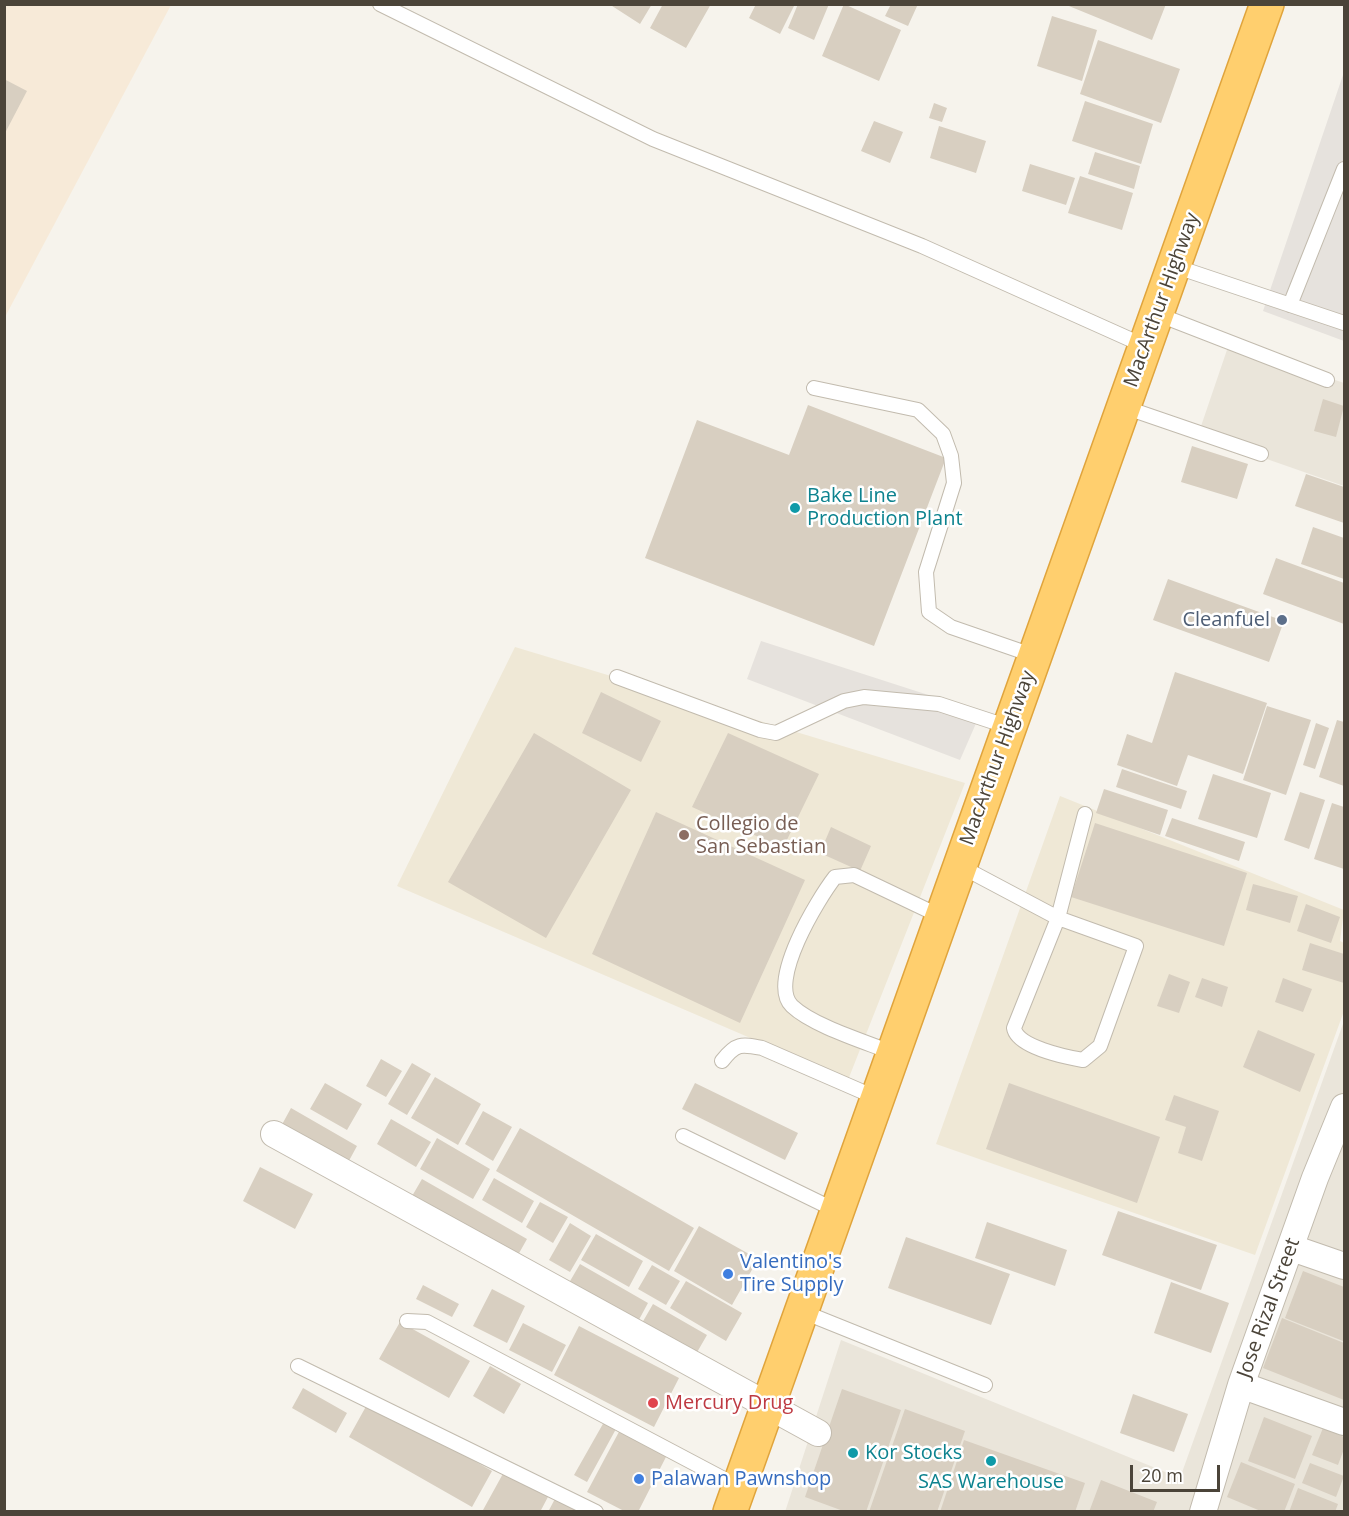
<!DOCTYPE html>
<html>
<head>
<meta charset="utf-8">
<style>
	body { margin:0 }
	#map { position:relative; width:1349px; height:1516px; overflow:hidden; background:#f6f3ec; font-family:"Open Sans",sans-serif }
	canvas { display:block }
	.frame { position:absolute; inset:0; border:6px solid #4b4439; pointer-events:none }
	.scale { position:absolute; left:1130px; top:1465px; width:90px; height:27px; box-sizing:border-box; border:3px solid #4b4439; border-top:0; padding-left:8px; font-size:18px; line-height:21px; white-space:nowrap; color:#4b4439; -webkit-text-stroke:4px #fff; paint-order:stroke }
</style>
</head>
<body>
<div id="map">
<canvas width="1349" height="1516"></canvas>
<div class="frame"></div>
<div class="scale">20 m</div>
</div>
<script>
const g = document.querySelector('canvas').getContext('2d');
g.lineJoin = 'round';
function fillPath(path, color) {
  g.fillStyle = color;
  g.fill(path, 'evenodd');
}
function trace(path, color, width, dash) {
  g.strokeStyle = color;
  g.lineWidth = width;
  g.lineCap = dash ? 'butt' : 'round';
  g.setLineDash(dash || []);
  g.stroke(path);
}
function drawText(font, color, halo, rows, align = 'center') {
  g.font = font + ' "Open Sans",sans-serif';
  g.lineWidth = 5;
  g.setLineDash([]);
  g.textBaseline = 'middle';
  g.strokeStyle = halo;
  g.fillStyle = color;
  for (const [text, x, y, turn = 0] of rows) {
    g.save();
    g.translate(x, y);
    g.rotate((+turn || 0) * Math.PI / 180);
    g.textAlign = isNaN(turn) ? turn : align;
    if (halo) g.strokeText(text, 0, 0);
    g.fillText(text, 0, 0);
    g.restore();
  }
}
const residential = new Path2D(`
	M1229,344L1344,383V486L1198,435Z
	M1344,1021V1511L785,1512L841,1340L1180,1478Z`);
const commercial = new Path2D(`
	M5,5H171L5,317Z`);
const industrial = new Path2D(`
	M1344,72V341L1263,311Z
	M761,641L981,712L960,760L747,679Z`);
const education = new Path2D(`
	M515,647L965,783L848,1080L397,886Z
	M1060,796L1344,910L1340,941L1344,943V1011L1255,1255L936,1144Z`);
const building = new Path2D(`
	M609,4H652L640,24Z
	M663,4H711L686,48L650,28Z
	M756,4H795L780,34L749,18Z
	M798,4H829L814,40L788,28Z
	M844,4L901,30L879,81L822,56Z
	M891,4H918L908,26L885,16Z
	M1064,4H1166L1152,40Z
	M1052,16L1097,30L1082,81L1037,66Z
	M1098,40L1180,69L1161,123L1080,94Z
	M4,79L27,91L4,135Z
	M1085,101L1153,124L1141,164L1072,141Z
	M934,103L947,108L942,122L929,118Z
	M874,121L903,132L890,163L861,151Z
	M939,126L986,141L976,173L930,158Z
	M1095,152L1140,166L1134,189L1088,174Z
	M1030,164L1075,178L1066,205L1022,191Z
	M1080,176L1133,193L1122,230L1068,213Z
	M1323,399L1344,406L1336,437L1314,431Z
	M808,405L946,458L874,646L645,558L697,420L789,455Z
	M1192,446L1248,464L1237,499L1181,482Z
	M1306,474L1344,487V523L1295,506Z
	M1313,527L1344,538V579L1301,564Z
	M1276,558L1344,583V624L1263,594Z
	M1168,579L1284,621L1269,662L1153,620Z
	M1175,672L1267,703L1243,774L1188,755L1177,786L1117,765L1127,734L1152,743Z
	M601,692L661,721L641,762L582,733Z
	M1267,706L1311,720L1286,795L1243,780Z
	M1337,720L1344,722V786L1319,777Z
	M1316,723L1329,728L1315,769L1303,765Z
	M534,733L631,790L546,938L448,882Z
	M728,733L819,774L783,848L692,807Z
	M1122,769L1187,791L1181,809L1116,787Z
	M1213,774L1271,793L1257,838L1198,819Z
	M1104,789L1168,810L1160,835L1096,813Z
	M1300,792L1325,800L1309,849L1284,840Z
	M1332,803L1344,807V869L1314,859Z
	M656,812L805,880L740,1023L592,954Z
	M1172,818L1245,842L1239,861L1165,836Z
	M1095,823L1247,873L1224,946L1071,897Z
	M831,827L871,846L860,871L820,853Z
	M1253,884L1298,896L1290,923L1246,910Z
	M1306,904L1340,917L1331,943L1297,931Z
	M1310,943L1344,954V983L1302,970Z
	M1169,974L1190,982L1179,1013L1157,1006Z
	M1202,978L1228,987L1222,1007L1195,997Z
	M1283,978L1312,989L1303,1012L1275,1002Z
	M1258,1030L1315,1054L1300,1092L1243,1067Z
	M381,1059L402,1071L386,1097L366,1086Z
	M412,1063L431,1074L407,1115L388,1104Z
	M435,1077L481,1104L458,1145L411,1118Z
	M325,1083L362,1104L347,1130L310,1109Z
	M695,1083L798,1133L785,1160L682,1109Z
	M1009,1083L1160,1137L1137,1203L986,1149Z
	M1174,1095L1219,1111L1202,1161L1178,1153L1186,1127L1165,1120Z
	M291,1108L357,1146L345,1168L279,1130Z
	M483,1111L512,1127L493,1161L465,1144Z
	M391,1119L431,1142L416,1167L377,1144Z
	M520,1128L694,1228L669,1271L496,1171Z
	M437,1138L490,1169L473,1199L420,1169Z
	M260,1167L313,1194L295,1229L243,1201Z
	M494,1178L534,1201L522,1223L482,1200Z
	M422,1179L527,1239L513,1264L408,1203Z
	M540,1202L568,1217L553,1243L526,1227Z
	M1118,1211L1217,1245L1201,1290L1102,1255Z
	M987,1222L1067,1250L1055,1286L975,1258Z
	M570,1223L591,1236L570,1272L549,1260Z
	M699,1226L758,1259L732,1305L674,1271Z
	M596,1234L643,1261L629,1287L581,1260Z
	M906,1237L1010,1274L991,1325L888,1288Z
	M580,1264L648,1303L635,1327L566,1288Z
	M652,1265L680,1281L666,1305L638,1289Z
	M1303,1271L1344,1287L1343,1341L1285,1318Z
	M686,1281L742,1313L726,1341L670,1308Z
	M1171,1282L1229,1303L1211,1353L1154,1333Z
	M423,1285L459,1304L452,1317L416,1299Z
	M492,1289L525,1306L507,1343L473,1326Z
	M653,1304L707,1335L692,1361L638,1330Z
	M1282,1318L1344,1343V1400L1263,1368Z
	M400,1322L470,1361L449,1398L379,1359Z
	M523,1323L566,1345L552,1372L509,1350Z
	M579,1326L679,1378L654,1427L554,1375Z
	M490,1366L521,1384L504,1414L473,1396Z
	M303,1388L347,1413L336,1433L292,1408Z
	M842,1389L901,1410L866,1512H846L805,1497Z
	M1133,1394L1188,1414L1174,1452L1120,1433Z
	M369,1401L492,1471L472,1507L349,1437Z
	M905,1409L965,1431L937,1512H869Z
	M1264,1417L1312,1436L1295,1479L1248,1461Z
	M604,1422L616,1429L587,1482L574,1475Z
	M621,1428L668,1453L638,1512H626L587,1492Z
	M1323,1428L1344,1437V1449L1338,1465L1312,1455Z
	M964,1440L1085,1483L1075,1512H940Z
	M1241,1462L1295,1484L1284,1512H1263L1227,1497Z
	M1310,1463L1344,1476L1336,1497L1302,1483Z
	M505,1470L549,1495L540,1512L483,1510Z
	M1101,1480L1157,1502L1153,1512H1089Z
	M1298,1488L1338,1504L1335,1512H1289Z
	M557,1495L587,1512H548Z`);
const lane = new Path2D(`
	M380,4L653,139L922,246L1145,346
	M1174,266L1344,323
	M1290,305L1344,169
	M1157,314L1327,380
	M814,388L918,410L943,434L951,456L954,483L926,572L929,612L951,627L1035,656
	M1124,407L1261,454
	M617,677L760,730L776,733L844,701L864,697L939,704L1009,727
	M960,866L1058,918L1136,946L1100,1046L1083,1060C1066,1057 1017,1047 1014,1028L1058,918L1085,814
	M893,1053C866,1042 813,1026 792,1006C767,982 818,899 835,877L854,875L942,917
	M722,1061C736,1043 741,1044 762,1048L877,1098
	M683,1136L837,1211
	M801,1311L985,1385
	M407,1321L427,1322L739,1487
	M298,1366L596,1512`);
const street = new Path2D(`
	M274,1134L818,1433
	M1292,1248L1344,1266
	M1241,1385L1344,1422
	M1203,1512L1241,1385L1315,1178L1344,1107`);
const highway = new Path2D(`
	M730,1512L1267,4`);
const markers = [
	[795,508,6,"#0f9aa8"],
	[1282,620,6,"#5c6f8a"],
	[684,835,6,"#8d6e63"],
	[728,1274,6,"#3f7fe0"],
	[653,1403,6,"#e0444e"],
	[853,1453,6,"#0f9aa8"],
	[991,1461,6,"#0f9aa8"],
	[639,1479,6,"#3f7fe0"]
];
const streetNames = [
	["MacArthur Highway",1162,300,-70],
	["MacArthur Highway",998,758,-70],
	["Jose Rizal Street",1269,1308,-70]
];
const cultureNames = [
	["Bake Line",807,496],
	["Production Plant",807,519],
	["Kor Stocks",865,1453],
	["SAS Warehouse",991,1482,"center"]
];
const serviceNames = [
	["Cleanfuel",1270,620]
];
const educationNames = [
	["Collegio de",696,824],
	["San Sebastian",696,847]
];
const shopNames = [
	["Valentino's",740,1262],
	["Tire Supply",740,1285],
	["Palawan Pawnshop",651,1479]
];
const healthNames = [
	["Mercury Drug",665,1403]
];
fillPath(residential, '#eae5da');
fillPath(commercial, '#f7ead8');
fillPath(industrial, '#e6e2dd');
fillPath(education, '#efe8d6');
fillPath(building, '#d8cfc1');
trace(lane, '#c2bbae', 16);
trace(street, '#c2bbae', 28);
trace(highway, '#e0a43c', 36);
trace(lane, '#fff', 14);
trace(street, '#fff', 26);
trace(highway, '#ffcf6e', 33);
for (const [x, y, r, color] of markers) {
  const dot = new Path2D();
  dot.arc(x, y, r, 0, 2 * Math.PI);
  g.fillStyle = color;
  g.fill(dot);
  trace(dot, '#fff', 2);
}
drawText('20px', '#4b4439', '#fff', streetNames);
drawText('20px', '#0d838f', '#fff', cultureNames, 'left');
drawText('20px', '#4e5e75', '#fff', serviceNames, 'right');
drawText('20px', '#785e54', '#fff', educationNames, 'left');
drawText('20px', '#366cbe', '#fff', shopNames, 'left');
drawText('20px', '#be3a42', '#fff', healthNames, 'left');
</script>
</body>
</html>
